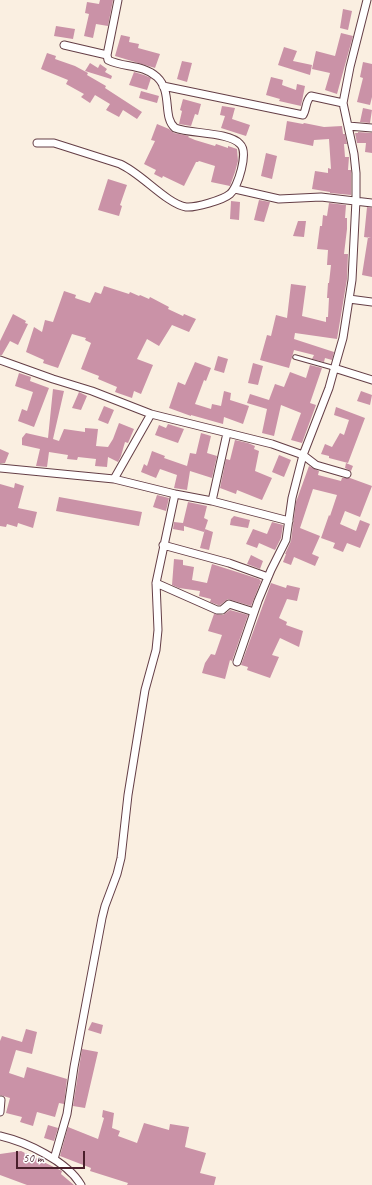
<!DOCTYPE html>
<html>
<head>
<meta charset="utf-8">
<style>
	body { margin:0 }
	#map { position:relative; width:372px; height:1185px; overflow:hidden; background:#faefe1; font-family:Caveat,sans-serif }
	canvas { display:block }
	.scale { position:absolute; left:16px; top:1151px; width:69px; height:18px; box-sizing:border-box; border:2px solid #4a1f2b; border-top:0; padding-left:5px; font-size:12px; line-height:14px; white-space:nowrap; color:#4a1f2b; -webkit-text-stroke:3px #fff; paint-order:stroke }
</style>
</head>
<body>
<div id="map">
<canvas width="372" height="1185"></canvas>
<div class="scale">50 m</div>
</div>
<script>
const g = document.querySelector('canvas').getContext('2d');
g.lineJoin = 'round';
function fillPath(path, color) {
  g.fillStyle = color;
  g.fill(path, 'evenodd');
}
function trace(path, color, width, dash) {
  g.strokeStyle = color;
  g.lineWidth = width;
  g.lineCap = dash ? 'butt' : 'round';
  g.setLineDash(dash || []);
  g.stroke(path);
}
const building = new Path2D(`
	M100,0H113L108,26L96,24L93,38L84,36L89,14L85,13L87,2L99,4Z
	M343,9L352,11L348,30L340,28Z
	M56,26L75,29L73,39L54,36Z
	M341,33L353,36L337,94L325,90L330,73L312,69L316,51L335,56Z
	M121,35L130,37L129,42L139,44L138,48L160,54L155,68L115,56Z
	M284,47L297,51L293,61L312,65L310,75L278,65Z
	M47,53L56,56L55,59L75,66L88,73L87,75L106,86L105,88L142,112L137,119L123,110L119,117L106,110L110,104L95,95L90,103L81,97L84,94L66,84L68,80L41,69Z
	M182,61L192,63L187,82L177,79Z
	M363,62L372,64V97L370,105L357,102L363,78L360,77Z
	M90,63L98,68L100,64L107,69L105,72L112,76L111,79L85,71Z
	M134,72L144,75L151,78L147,90L129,85Z
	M271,77L283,80L282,85L296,90L297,84L305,86L301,106L279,101L280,99L266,95Z
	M141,91L159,96L157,103L139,98Z
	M183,99L201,104L198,115L195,114L191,126L179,124L182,111L180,110Z
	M222,106L235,108L232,119L250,125L246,136L221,128L225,116L220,115Z
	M363,108L372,110L370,123L360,122Z
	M287,121L303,124L304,123L324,127L342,126L343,134H345L347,144H344L345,157H349L348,170H351V195L330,193V192L312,189L315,171L328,173V168L331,169L329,139L314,140L313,146L284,140Z
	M157,124L169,129L174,133L189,136L188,137L195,140L215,146L216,144L228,148V146L237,149L238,161L235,172L230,186L211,182L215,166L199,161L198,162H196L184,186L163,176L162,178L154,174L156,170L144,164L155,141L151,140Z
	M358,132L372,133V153L365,152L366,143H357L355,133H358Z
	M266,153L277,156L272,179L261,176Z
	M108,179L127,185L120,205L122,206L119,216L98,210Z
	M259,200L270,202L264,222L254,220Z
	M231,201L240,202L239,220L230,219Z
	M329,203L346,205L345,218H347V229L344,254H348L347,279L337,339L295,333L294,339L334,352L332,360L325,358L324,362L312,359L314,355L294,350L289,368L260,360L267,335L271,336L276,315L287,318L291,284L306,286L302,316L326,322V317H328L329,298H327L328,283H329L331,265H327L328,250L317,249L320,226H322L323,215L327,216Z
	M367,207L372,208V277L362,275L368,237L371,238L364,237Z
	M298,221H306L304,237L293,236Z
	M104,286L129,294L130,292L139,296L140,295L149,299L150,297L169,307L168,309L183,316L184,314L196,319L189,332L172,325L159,346L147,339L137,359L153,365L141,394L134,391L132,398L115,392L117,387L98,379L99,376L81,369L91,343L85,340L86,338L72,334L58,368L43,363L44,360L26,352L34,327L42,332L45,320L53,322L64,291L76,295L75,298L90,303L95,292L101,294Z
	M13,314L26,321L25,323L28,324L18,345L10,341L2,355H0V341Z
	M218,356L228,359L224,373L214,370Z
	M195,362L211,368L206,381L204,380L195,404L211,409L212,404L221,406L224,391L231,393L230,400L249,406L243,424L224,417L223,424L191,415V416L169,408L178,382L185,385Z
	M253,363L263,366L258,385L248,383Z
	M310,365L322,368L310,403L316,405L302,443L291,440L301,413L281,405L274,436L262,433L267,409L247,403L250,394L269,400L275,384L284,387L290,372L306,378Z
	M19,373L31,377L30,381L49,388L34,427L18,421L22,409L27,411L33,392L15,386Z
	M53,389L64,391L53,439L59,441L64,429L85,432V428L98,429L96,446L108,447L113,439L119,423L134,429L128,443L125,442L121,456L118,462L108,457L107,467L95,466L96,459L78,457L77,460L67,459L68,455L49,452L47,467L36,466L40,449L22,445V438L26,433L48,438Z
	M361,391L372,395L370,405L357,401Z
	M79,392L87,396L81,410L72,408Z
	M104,406L114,410L108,424L98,420Z
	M336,407L365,418L348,463L329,458V456L321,454L325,444L332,447L340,433L344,435L349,420L334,415Z
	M168,424L184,429L178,443L155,435L159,425L166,428Z
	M201,433L211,436L207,453L217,456L212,478L190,471L187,490L174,488L177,475L160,469L156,478L141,472L144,464L147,466L152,451L165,456L164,458L187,466L190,453L196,454Z
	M235,440L248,443L255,446L254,449L259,451L255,471L272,478L262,500L237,490L236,494L220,488L226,459L230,460Z
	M0,449L9,453L5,463H0Z
	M279,455L291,460L284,477L272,472Z
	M346,463L353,466L351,471L345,468Z
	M309,466L319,471L318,475L341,481L342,478H350L372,486L360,517L345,511L340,524L356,531L360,520L370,524L360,548L347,543L343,552L333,548L335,543L321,538L329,515L330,516L337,495L313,489L300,528L320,536L312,554L319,557L315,566L294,557L291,565L283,562L286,554H285L291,541L296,502Z
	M15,483L24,486L18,508L37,512L33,528L18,523L17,527L7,524L6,527L0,526V484L14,488Z
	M157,495L169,498L166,511L153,507Z
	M59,497L142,512L139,526L56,511Z
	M188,502L207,506L204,518L208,520L204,532L184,526V531L173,529L174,522L183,523Z
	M234,516L250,520L248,528L230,525L231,519Z
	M272,522L283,525L281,538L275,550L259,543L257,548L246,544L253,529L267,534Z
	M205,529L213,532L209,550L200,548Z
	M251,555L263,561L260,569L247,564Z
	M174,559L183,560V565L194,567L192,580L207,583L212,564L259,579L261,581L251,606L228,599L220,605H218L210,602L211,599L199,596L200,591L179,588L172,585Z
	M271,583L286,588L287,585L300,588L297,601L287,599L279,618L287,622L286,625L303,631L299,647L280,638L272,655L279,657L270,678L247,670L248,667L241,665Z
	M230,610L248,615L232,661L230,660L225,679L202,673L205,663L211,654L215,655L222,635L208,631L214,614L223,615Z
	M92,1022L103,1025L101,1034L88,1030Z
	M26,1029L37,1032L32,1054L16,1050L9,1073L24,1078L27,1067L67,1079L64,1104L59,1103L55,1117L37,1112L33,1126L20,1122L22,1117L6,1113L10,1098L0,1095V1041L2,1036L22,1042Z
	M82,1049L98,1052L85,1108L73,1106Z
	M103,1110L114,1113L112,1128L120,1131L118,1136L137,1143L144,1123L169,1130L170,1124L189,1127L185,1147L206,1153L200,1173L216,1177L214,1185H127L128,1183L90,1171L91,1168L60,1156L68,1127L98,1139L104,1118L102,1117Z
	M48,1125L58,1128L54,1141L44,1138Z
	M21,1151L62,1171L61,1174L74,1185H27L0,1175V1154Z`);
const lane = new Path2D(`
	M295,357L334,368`);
const street = new Path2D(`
	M64,45L107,55
	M163,86L303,115C307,109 305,101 311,96L343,103
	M348,126L372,128
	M37,143H54L120,164C141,173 167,204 186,207C195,208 223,200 230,194C238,187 249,152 240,144C229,132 191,134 175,128C162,117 173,92 157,77C143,64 124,68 108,60L107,55L118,0
	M235,189L279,199L321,197L372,203
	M349,299L372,302
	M0,360L53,379L92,391L151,414L272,444L303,455L329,388L337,359L343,338L352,280L356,200V173L354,154L343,103L350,67L367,0
	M334,368L372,380
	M0,468L114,479L175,494L212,501L289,521
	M114,479L151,414
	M212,501L227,433
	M163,545L229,563L268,577
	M156,583L217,610H222L229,604L254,612
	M237,662L258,601L271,570L286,540L292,498L303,455L316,465L347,474
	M0,1112L1,1100
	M0,1136C26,1142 67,1161 81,1185
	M54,1159L67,1114L74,1067L102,918L105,906L117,874L121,858L128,795L145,690L156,650L158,630L156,583L175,494`);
fillPath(building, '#ca92a7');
trace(lane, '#643e46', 5.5);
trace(street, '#643e46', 9);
trace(lane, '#fff', 3.5);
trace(street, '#fff', 7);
</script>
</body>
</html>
